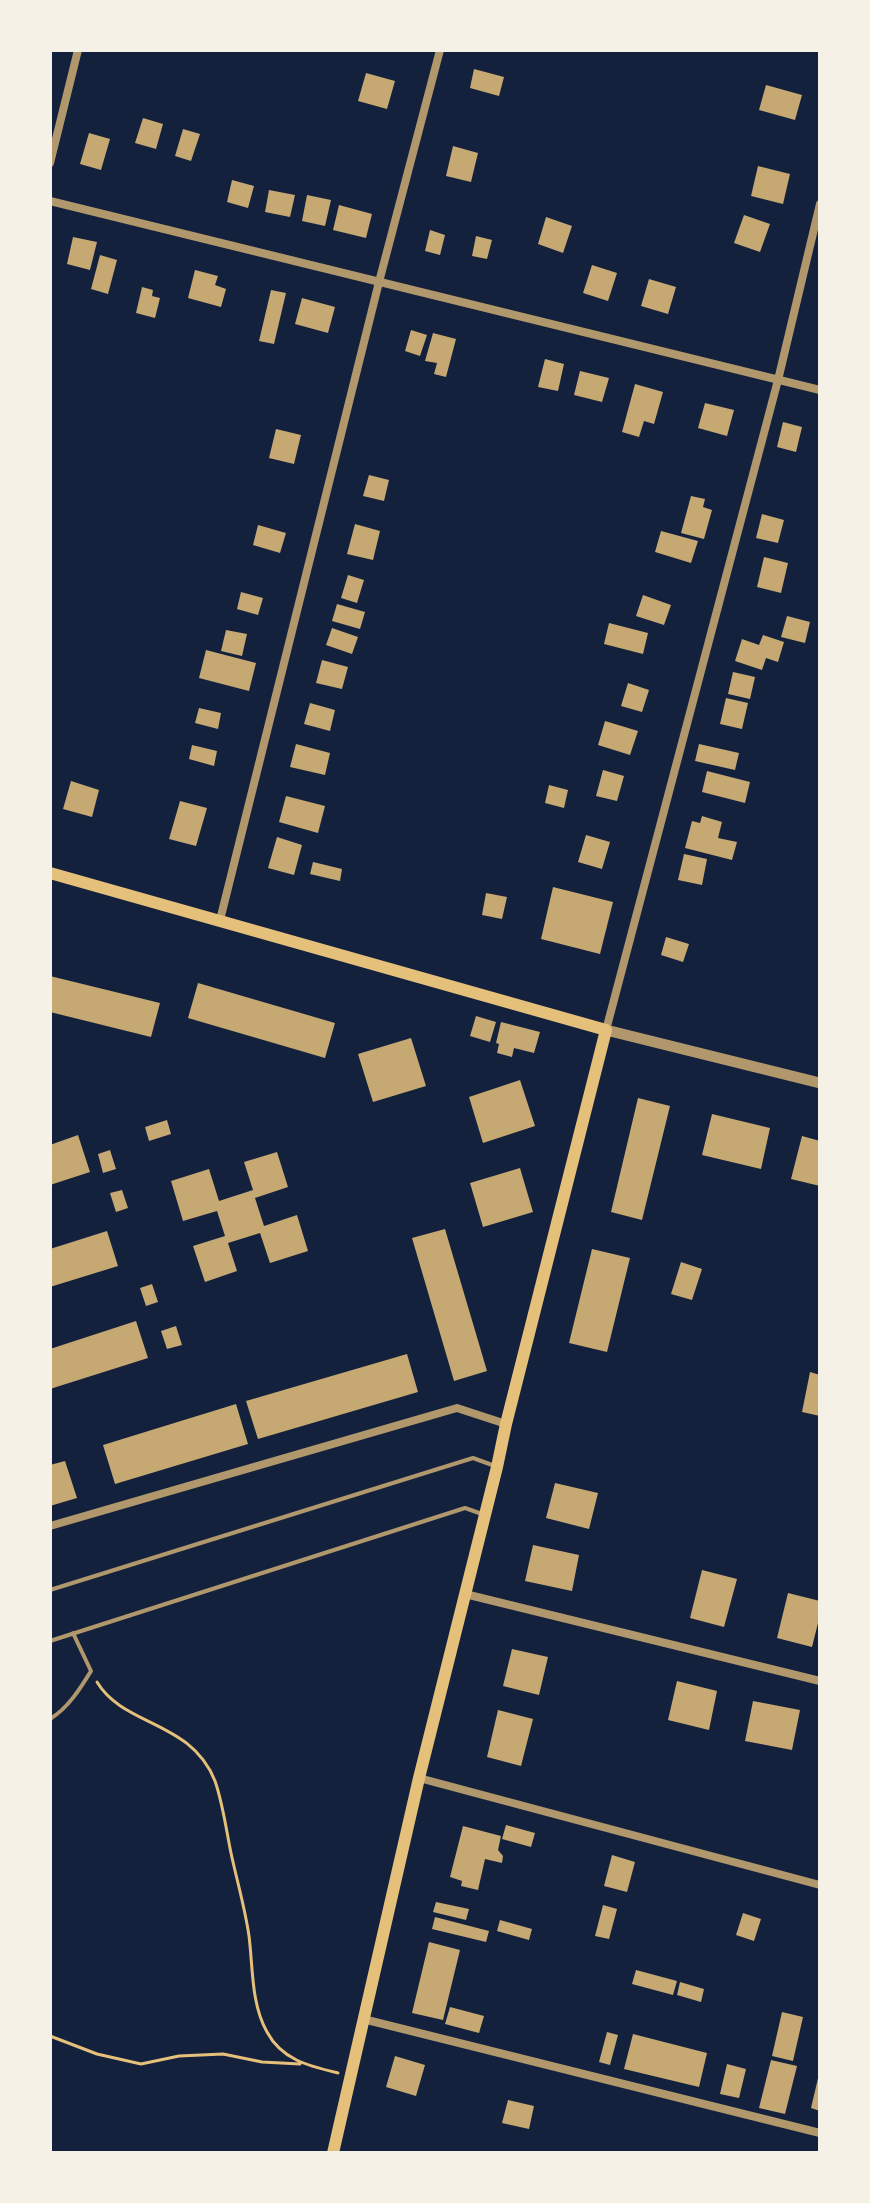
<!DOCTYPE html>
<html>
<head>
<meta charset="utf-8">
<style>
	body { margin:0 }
	#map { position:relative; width:870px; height:2203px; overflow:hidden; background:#14213d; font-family:"Work Sans",sans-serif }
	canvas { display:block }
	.frame { position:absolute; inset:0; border:52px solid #f6f1e7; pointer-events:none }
</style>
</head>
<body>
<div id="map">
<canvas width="870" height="2203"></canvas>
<div class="frame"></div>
</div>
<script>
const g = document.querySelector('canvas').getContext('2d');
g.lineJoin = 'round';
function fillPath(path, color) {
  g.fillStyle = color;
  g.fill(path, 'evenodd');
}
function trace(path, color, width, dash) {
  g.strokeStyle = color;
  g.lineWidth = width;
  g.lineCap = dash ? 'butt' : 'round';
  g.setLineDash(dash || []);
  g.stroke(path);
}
const building = new Path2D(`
	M474,69L504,77L499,96L470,88Z
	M366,73L395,81L387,109L358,101Z
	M766,85L802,95L795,120L759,110Z
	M143,118L163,124L156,149L135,143Z
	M183,129L200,134L191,161L175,156Z
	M89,133L110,139L101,170L80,164Z
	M453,146L478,153L471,182L446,176Z
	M758,166L790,174L783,204L751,196Z
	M232,180L254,186L248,208L227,202Z
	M269,190L295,195L290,217L265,212Z
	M307,195L331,200L325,226L302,221Z
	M339,205L372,214L366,238L333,230Z
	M744,215L770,224L760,252L734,243Z
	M546,217L572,226L563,253L538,244Z
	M430,230L445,235L440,255L425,251Z
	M476,236L492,240L487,259L472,256Z
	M73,237L97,242L90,270L67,264Z
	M100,255L117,260L108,294L91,289Z
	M592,265L617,273L608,301L583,293Z
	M195,270L218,276L215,285L226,289L221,307L188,298Z
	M649,279L676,287L668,314L641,306Z
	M142,287L153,290L152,296L160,298L155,318L136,313Z
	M271,290L286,293L274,344L259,341Z
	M302,298L335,307L328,333L295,324Z
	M411,330L427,335L420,356L405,351Z
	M433,333L456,339L446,377L434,374L437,363L425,361Z
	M545,359L564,364L558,391L538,387Z
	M580,371L609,378L602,402L574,395Z
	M635,384L663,392L654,424L644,421L639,437L622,432Z
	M705,403L734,410L727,436L698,428Z
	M783,422L802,427L796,452L777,447Z
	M276,429L301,435L294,464L269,458Z
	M369,475L389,480L384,501L363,496Z
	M691,496L705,499L703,507L712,510L704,539L681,533Z
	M762,514L784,520L778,543L756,538Z
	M355,524L380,531L373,560L347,554Z
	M258,525L286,533L280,553L253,545Z
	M661,531L698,541L691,563L655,552Z
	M764,557L788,563L781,593L757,587Z
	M348,575L364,580L357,603L341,598Z
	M241,592L263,598L258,615L237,609Z
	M643,595L671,605L664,625L636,616Z
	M337,604L365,612L360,629L332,621Z
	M787,616L810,622L805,643L781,637Z
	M609,623L648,633L643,654L604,644Z
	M332,628L358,637L352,654L326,645Z
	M226,630L247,634L242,656L221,651Z
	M763,635L784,642L778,662L766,658L762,670L735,661L742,639L759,645Z
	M206,650L256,663L249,691L199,678Z
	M322,660L348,667L342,689L316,683Z
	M733,672L755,677L750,699L728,694Z
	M628,683L649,690L642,712L621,706Z
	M726,698L748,703L742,729L720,724Z
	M310,703L335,710L330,731L304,724Z
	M199,708L221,713L218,729L195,723Z
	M605,721L638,731L630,755L598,745Z
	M296,744L330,753L325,775L290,767Z
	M699,744L739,753L735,770L695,761Z
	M192,745L217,751L214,766L189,759Z
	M603,770L624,776L617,801L596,796Z
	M707,771L750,782L745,803L702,792Z
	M71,781L99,790L92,817L63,809Z
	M549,785L568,790L564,808L545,803Z
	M286,796L325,806L318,833L279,822Z
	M180,801L207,808L196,846L169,839Z
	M702,816L722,822L718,838L737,842L732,860L685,848L692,821L700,823Z
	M586,835L610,842L602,869L578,862Z
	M277,837L302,845L294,875L268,868Z
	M684,854L707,859L702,885L678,880Z
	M313,862L342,869L340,881L310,874Z
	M553,887L613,902L600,954L541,939Z
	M486,893L507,897L502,919L482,915Z
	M666,937L689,944L683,962L661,955Z
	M50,976L160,1003L151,1037L50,1012Z
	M198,983L335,1023L325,1058L188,1018Z
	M476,1016L496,1022L490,1042L470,1036Z
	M501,1022L540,1032L534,1053L514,1048L512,1057L497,1053L499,1044L496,1043Z
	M411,1038L426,1086L373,1102L358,1054Z
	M520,1080L535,1126L483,1143L469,1097Z
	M638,1098L670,1106L642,1220L611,1212Z
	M712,1114L770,1128L761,1169L702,1155Z
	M167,1120L171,1134L149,1141L145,1127Z
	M78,1135L90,1172L50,1185V1145Z
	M802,1136L820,1141V1186L791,1179Z
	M110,1150L116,1169L103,1173L98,1154Z
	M277,1152L288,1187L255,1198L264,1226L297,1215L308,1251L270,1263L260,1233L228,1243L237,1271L205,1282L193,1246L225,1236L217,1211L183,1221L171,1181L209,1169L219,1201L253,1190L244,1162Z
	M520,1168L533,1212L483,1227L470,1183Z
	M122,1190L128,1208L116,1212L110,1193Z
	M445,1229L487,1371L454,1381L412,1238Z
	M107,1231L118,1266L50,1287V1249Z
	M592,1249L630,1258L607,1352L569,1343Z
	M681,1262L702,1269L692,1300L671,1294Z
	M152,1284L158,1302L146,1306L140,1288Z
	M136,1321L148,1358L50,1389V1349Z
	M176,1326L182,1345L167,1349L161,1331Z
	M407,1354L418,1392L258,1439L246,1401Z
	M810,1372L820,1375V1416L802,1412Z
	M236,1404L248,1444L115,1484L103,1445Z
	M65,1461L77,1498L50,1506V1465Z
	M555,1483L598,1493L589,1529L546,1518Z
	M533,1545L579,1555L572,1591L525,1581Z
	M702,1570L737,1579L724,1627L690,1618Z
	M788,1593L820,1601V1615L812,1647L777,1638Z
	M512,1649L548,1657L539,1695L503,1686Z
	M677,1681L717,1691L709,1730L668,1720Z
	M753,1701L800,1710L792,1750L745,1741Z
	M498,1710L533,1719L521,1766L487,1757Z
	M506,1825L535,1833L531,1847L502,1839Z
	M463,1826L501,1836L498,1850L503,1856L502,1863L485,1859L478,1890L461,1886L462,1881L450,1877Z
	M612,1855L635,1862L627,1892L604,1886Z
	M436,1902L469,1909L466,1920L433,1912Z
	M603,1905L617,1909L609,1939L595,1936Z
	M743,1913L761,1919L754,1941L736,1935Z
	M435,1917L489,1931L486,1942L432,1929Z
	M500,1920L532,1929L529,1940L497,1931Z
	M429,1942L460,1950L443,2020L412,2013Z
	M636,1970L677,1981L673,1995L632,1984Z
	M680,1982L704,1989L701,2002L677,1995Z
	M450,2007L484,2016L479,2033L445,2024Z
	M782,2012L803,2017L793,2061L772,2056Z
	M607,2032L618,2035L610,2065L599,2062Z
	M633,2034L707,2053L699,2087L624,2069Z
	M395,2056L425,2065L416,2096L386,2087Z
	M771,2060L797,2066L785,2114L759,2108Z
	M727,2064L746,2069L739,2098L720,2094Z
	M819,2074H820V2111L811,2108Z
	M508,2100L534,2106L529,2129L502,2123Z`);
const path = new Path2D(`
	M97,1682C124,1727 191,1720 215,1781C223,1804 226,1829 231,1853C237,1881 245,1908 249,1936C253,1967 251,2004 267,2032C282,2060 309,2066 338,2073
	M50,2036L97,2054L141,2064L179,2056L223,2054L262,2062L300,2064`);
const service = new Path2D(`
	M50,1590L473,1458L495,1466
	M50,1641L465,1508L482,1514
	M50,1719C68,1708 80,1689 91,1671L73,1633`);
const minor = new Path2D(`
	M50,163L78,50
	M50,201L820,390
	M220,920L379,282L440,50
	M606,1030L778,380L820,204
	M50,1526L457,1408L506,1424
	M465,1594L820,1681
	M419,1778L820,1885
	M363,2019L820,2133`);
const tertiary = new Path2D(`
	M606,1030L820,1083`);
const secondary = new Path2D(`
	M50,873L606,1030L506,1424L497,1467L419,1778L333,2153`);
fillPath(building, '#c6a872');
trace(path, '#e5c07b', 3);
trace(service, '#b1986c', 4);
trace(minor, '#b1986c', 8);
trace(tertiary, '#b1986c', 11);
trace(secondary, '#e5c07b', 12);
</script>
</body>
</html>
